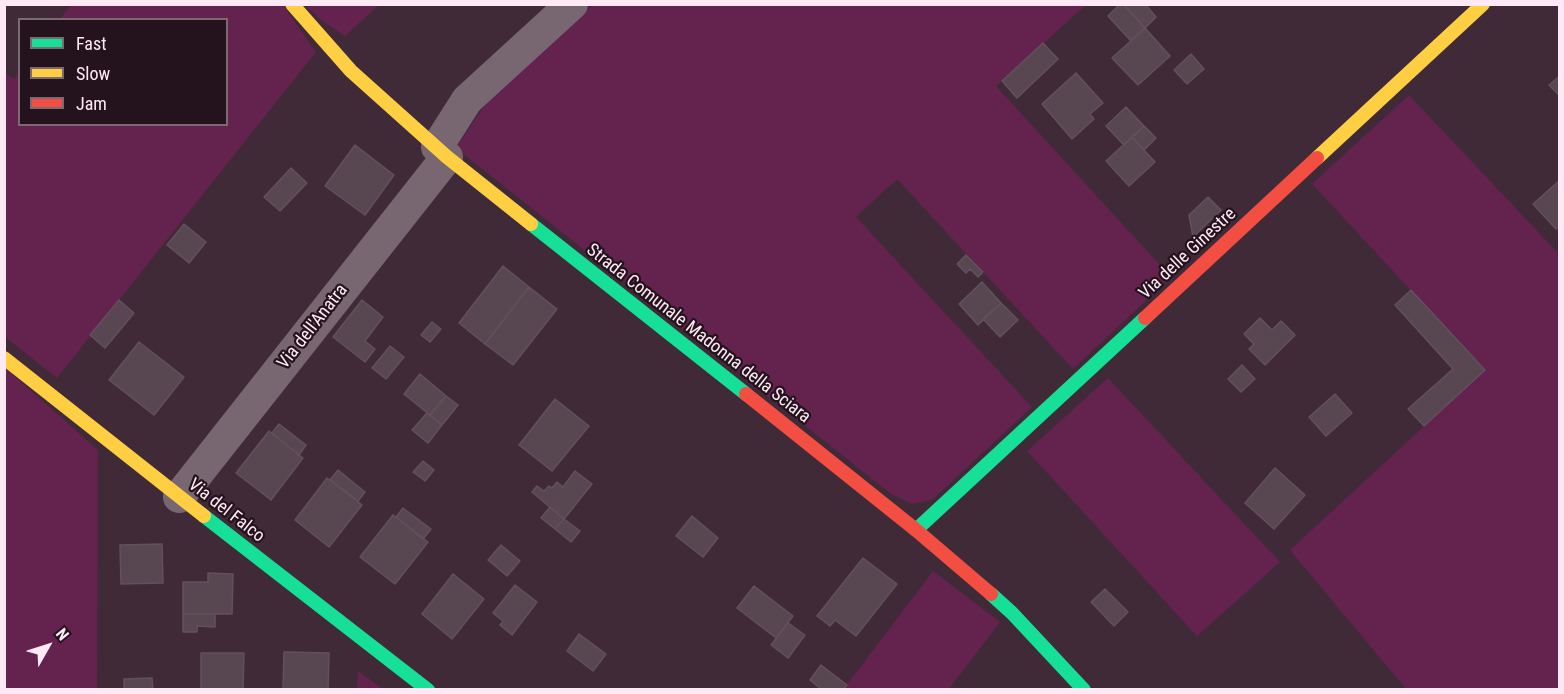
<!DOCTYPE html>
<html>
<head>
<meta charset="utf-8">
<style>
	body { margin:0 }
	#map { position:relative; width:1564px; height:694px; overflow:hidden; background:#402a38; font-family:"Roboto Condensed",sans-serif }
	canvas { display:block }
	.frame { position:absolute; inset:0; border:6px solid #fee9f5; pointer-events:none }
	.legend { position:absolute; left:18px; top:18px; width:210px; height:108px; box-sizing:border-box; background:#24131d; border:2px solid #7b6973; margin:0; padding:8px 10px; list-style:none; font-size:18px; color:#fee9f5 }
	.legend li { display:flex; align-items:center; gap:12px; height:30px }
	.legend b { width:30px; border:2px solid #7b6973 }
	.north { position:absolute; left:18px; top:616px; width:60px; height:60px; -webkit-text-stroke:4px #24131d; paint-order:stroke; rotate:51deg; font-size:16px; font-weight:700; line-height:24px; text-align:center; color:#fee9f5 }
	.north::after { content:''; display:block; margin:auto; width:21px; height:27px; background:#fee9f5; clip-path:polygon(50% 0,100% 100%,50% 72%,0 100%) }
</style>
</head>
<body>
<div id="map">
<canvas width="1564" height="694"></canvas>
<div class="frame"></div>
<ul class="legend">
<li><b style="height:8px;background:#16e098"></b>Fast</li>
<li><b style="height:8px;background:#ffcf43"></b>Slow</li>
<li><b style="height:8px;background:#f24e42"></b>Jam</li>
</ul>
<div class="north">N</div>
</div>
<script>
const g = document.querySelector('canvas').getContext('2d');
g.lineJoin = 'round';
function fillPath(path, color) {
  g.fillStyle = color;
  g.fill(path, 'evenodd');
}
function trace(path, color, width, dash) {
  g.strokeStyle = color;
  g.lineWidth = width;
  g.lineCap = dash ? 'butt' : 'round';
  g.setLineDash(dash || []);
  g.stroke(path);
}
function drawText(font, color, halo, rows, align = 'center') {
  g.font = font + ' "Roboto Condensed",sans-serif';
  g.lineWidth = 4.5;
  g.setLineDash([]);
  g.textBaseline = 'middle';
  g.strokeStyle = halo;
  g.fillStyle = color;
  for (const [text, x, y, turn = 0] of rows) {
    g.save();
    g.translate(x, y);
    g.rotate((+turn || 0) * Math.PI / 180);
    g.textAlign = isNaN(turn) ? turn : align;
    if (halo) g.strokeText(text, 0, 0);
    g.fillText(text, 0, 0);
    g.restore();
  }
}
const green = new Path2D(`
	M71,5H283L316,52L57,378L5,337L4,72L14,79L19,72L20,124H226V20L60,19Z
	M305,5H379L345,36L322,21Z
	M592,5H1086L996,86L1171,277L1073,369L897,179L856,217L1032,407L932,500L912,504L891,494L456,148L484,106Z
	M1409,95L1559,254V689H1406L1290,550L1485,370L1312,184Z
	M4,367L98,450L97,689H5Z
	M1108,378L1280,562L1197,636L1027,451Z
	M933,571L1000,622L949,689L843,690Z
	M358,671L383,689H357Z`);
const building = new Path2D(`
	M1120,4H1123L1145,28L1131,41L1108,16Z
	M1123,4H1145L1156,17L1145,28Z
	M1145,28L1170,56L1138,85L1112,58Z
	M1043,43L1058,59L1017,98L1002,81Z
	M1191,54L1204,69L1187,84L1174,70Z
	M1076,73L1103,103L1090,114L1094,119L1072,139L1042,104Z
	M1560,76V96L1549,85Z
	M1126,107L1144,126L1124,145L1106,126Z
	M1144,126L1156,138L1144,150L1132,137Z
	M1132,137L1155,162L1129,186L1106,161Z
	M355,145L394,175L365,215L325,186Z
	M291,168L307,183L280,211L264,197Z
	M1560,180V226L1556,229L1533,204Z
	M1208,197L1221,210L1193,237L1189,215Z
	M184,224L206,242L189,263L167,245Z
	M966,255L983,272L978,277L970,269L966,273L957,264Z
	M503,266L529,287L485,344L459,323Z
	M982,282L1001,303L978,325L959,304Z
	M529,287L557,309L513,365L485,344Z
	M1411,290L1485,370L1424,426L1408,409L1453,369L1395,305Z
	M119,300L134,313L105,348L90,335Z
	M362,300L383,317L365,341L375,349L365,362L333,337Z
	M1001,303L1018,320L1000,337L983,319Z
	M1260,318L1272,330L1281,321L1295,335L1265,365L1249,349L1254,344L1244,334Z
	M432,322L441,329L430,342L421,335Z
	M139,342L184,377L154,415L109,380Z
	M390,346L404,357L386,379L372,368Z
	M1242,365L1255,379L1241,392L1228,379Z
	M420,374L446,396L430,415L404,394Z
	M1335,394L1352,413L1326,436L1309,417Z
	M446,396L458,405L442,425L430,415Z
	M555,399L589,426L552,471L519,445Z
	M427,413L442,425L428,443L412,430Z
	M279,424L306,445L299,455L272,433Z
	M269,431L303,458L271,500L236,473Z
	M423,461L434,470L425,481L413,472Z
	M1275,468L1305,495L1274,529L1245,503Z
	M338,470L365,492L358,501L330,480Z
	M575,471L592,484L564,519L532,492L537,486L544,491L549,486L552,488L557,482L563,487Z
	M327,478L362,505L329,547L295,520Z
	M550,507L564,519L555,529L541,518Z
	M403,508L431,529L423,539L396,517Z
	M393,515L428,542L395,584L360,557Z
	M692,516L718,538L703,557L676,536Z
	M564,519L580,531L571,542L555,529Z
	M162,544L163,583L121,584L120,545Z
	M501,545L520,561L507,576L488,560Z
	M863,558L897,584L856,636L835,620L830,626L817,616Z
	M208,573L233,574L232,614H183V582H208Z
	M453,574L484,599L452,639L422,614Z
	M515,585L537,602L512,635L500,625L503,621L493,613Z
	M754,586L793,616L776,638L737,608Z
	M1105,589L1128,612L1114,626L1091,602Z
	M183,614H215V627L197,626V632H183Z
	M788,623L805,635L788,658L771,645Z
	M579,634L606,654L593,671L567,651Z
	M284,652L329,653L328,690H283Z
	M201,653H244L243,690H201Z
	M821,665L847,685L843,690H822L810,680Z
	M152,678L153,690H124V679Z`);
const street = new Path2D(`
	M437,147L467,100L572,4
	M179,497L447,157`);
const fast = new Path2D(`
	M531,224L746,394
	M204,516L428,690
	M916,530L1145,318
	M991,594L1012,613L1084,690`);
const slow = new Path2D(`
	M292,4L351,71L447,157L531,224
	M1317,158L1483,4
	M4,358L204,516`);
const jam = new Path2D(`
	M1145,318L1317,158
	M746,394L916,530L991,594`);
const streetNames = [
	["Via delle Ginestre",1188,254,-43],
	["Via dell'Anatra",313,327,-52],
	["Strada Comunale Madonna della Sciara",698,334,38],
	["Via del Falco",226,511,38]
];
fillPath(green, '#64224e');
fillPath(building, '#584651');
trace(building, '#63505c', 1.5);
trace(street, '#786771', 32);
trace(fast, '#16e098', 14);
trace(slow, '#ffcf43', 14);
trace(jam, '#f24e42', 14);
drawText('18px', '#fee9f5', '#24131d', streetNames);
</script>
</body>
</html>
